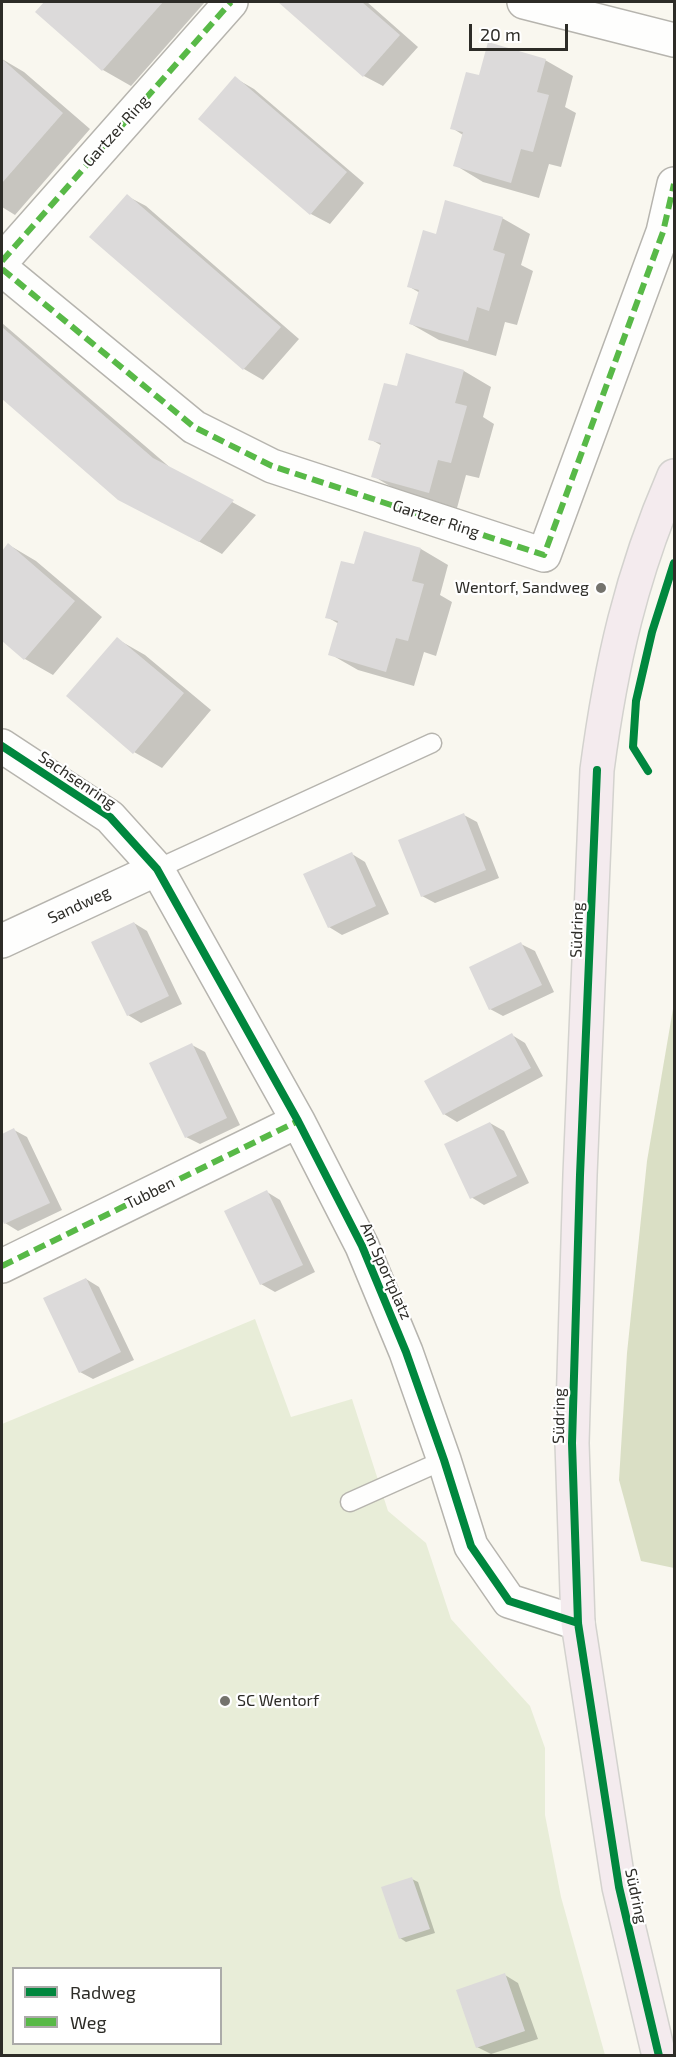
<!DOCTYPE html>
<html>
<head>
<meta charset="utf-8">
<style>
	body { margin:0 }
	#map { position:relative; width:676px; height:2057px; overflow:hidden; background:#f9f7ef; font-family:"Exo 2",sans-serif }
	canvas { display:block }
	.frame { position:absolute; inset:0; border:3px solid #2d2c27; pointer-events:none }
	.legend { position:absolute; left:12px; top:1967px; width:210px; height:78px; box-sizing:border-box; background:#fff; border:2px solid #ababa9; margin:0; padding:8px 10px; list-style:none; font-size:18px; color:#2d2c27 }
	.legend li { display:flex; align-items:center; gap:12px; height:30px }
	.legend b { width:30px; border:2px solid #ababa9 }
	.scale { position:absolute; left:469px; top:24px; width:99px; height:27px; box-sizing:border-box; border:3px solid #2d2c27; border-top:0; padding-left:8px; font-size:18px; line-height:21px; white-space:nowrap; color:#2d2c27; -webkit-text-stroke:4px #fff; paint-order:stroke }
</style>
</head>
<body>
<div id="map">
<canvas width="676" height="2057"></canvas>
<div class="frame"></div>
<ul class="legend">
<li><b style="height:8px;background:#00873e"></b>Radweg</li>
<li><b style="height:8px;background:#58b947"></b>Weg</li>
</ul>
<div class="scale">20 m</div>
</div>
<script>
const g = document.querySelector('canvas').getContext('2d');
g.lineJoin = 'round';
function fillPath(path, color) {
  g.fillStyle = color;
  g.fill(path, 'evenodd');
}
function trace(path, color, width, dash) {
  g.strokeStyle = color;
  g.lineWidth = width;
  g.lineCap = dash ? 'butt' : 'round';
  g.setLineDash(dash || []);
  g.stroke(path);
}
function drawText(font, color, halo, rows, align = 'center') {
  g.font = font + ' "Exo 2",sans-serif';
  g.lineWidth = 4.5;
  g.setLineDash([]);
  g.textBaseline = 'middle';
  g.strokeStyle = halo;
  g.fillStyle = color;
  for (const [text, x, y, turn = 0] of rows) {
    g.save();
    g.translate(x, y);
    g.rotate((+turn || 0) * Math.PI / 180);
    g.textAlign = isNaN(turn) ? turn : align;
    if (halo) g.strokeText(text, 0, 0);
    g.fillText(text, 0, 0);
    g.restore();
  }
}
const green = new Path2D(`
	M255,1319L291,1417L352,1399L388,1511L426,1543L451,1619L530,1706L545,1748V1815L561,1897L605,2055L2,2056V1424ZM14,1968H220V2044H14Z`);
const forest = new Path2D(`
	M674,1003V1568L641,1561L619,1480L627,1353L647,1161Z`);
const shadow = new Path2D(`
	M46,2H205L131,86L103,70L37,12Z
	M280,2H367L418,47L383,86L364,76Z
	M2,59L24,72L90,129L15,215L2,207Z
	M545,60L573,76L565,107L576,113L561,167L549,164L539,198L483,182L455,165L463,135L452,128L480,77Z
	M235,78L254,89L364,183L330,224L311,214Z
	M127,196L146,206L299,339L263,380L244,369L91,237Z
	M502,218L530,234L521,265L533,271L517,325L505,322L496,356L439,340L411,324L420,293L408,286L437,235Z
	M2,323L173,470L256,515L222,554L119,498L2,397Z
	M464,371L491,387L483,417L494,424L479,478L466,475L457,508L400,492L373,476L382,446L370,439L398,388Z
	M9,545L36,561L102,617L53,675L25,659L2,639V554Z
	M421,549L448,565L440,595L452,602L436,656L424,652L414,686L358,670L330,654L339,624L327,617L355,566Z
	M117,639L145,655L211,710L162,768L134,752Z
	M464,815L477,822L499,878L435,903L422,896Z
	M352,854L365,862L389,914L342,935L329,927Z
	M134,923L147,931L182,1004L141,1023L128,1015Z
	M521,944L535,951L554,992L503,1016L490,1009Z
	M512,1035L525,1043L543,1076L457,1122L444,1114Z
	M192,1045L205,1052L240,1125L200,1144L186,1137Z
	M490,1123L504,1131L529,1183L484,1205L471,1197Z
	M14,1130L27,1137L62,1210L18,1231L5,1223L2,1216V1136Z
	M267,1192L280,1200L315,1272L275,1292L261,1284Z
	M86,1279L99,1287L134,1360L93,1379L80,1372Z
	M412,1879L418,1882L435,1933L406,1942L400,1938Z
	M505,1975L518,1983L538,2039L491,2054L477,2047Z`);
const building = new Path2D(`
	M44,2H163L102,71L35,12Z
	M278,2H362L400,35L363,77Z
	M488,42L546,59L537,92L549,95L533,152L521,149L511,183L453,166L463,132L450,129L466,72L479,75Z
	M2,59L63,113L2,183Z
	M235,76L347,172L310,215L198,119Z
	M127,194L281,327L243,370L89,237Z
	M445,200L503,217L493,250L505,254L489,311L477,307L468,341L409,324L419,290L407,287L423,230L436,234Z
	M2,327L153,458L234,500L199,542L118,500L2,399Z
	M406,353L464,370L455,403L467,406L451,463L438,460L429,493L371,477L381,443L368,440L384,383L397,386Z
	M364,531L421,548L412,581L424,584L408,641L396,638L386,672L328,655L338,621L325,618L341,561L354,564Z
	M8,543L75,601L24,660L2,641V551Z
	M117,637L184,693L133,754L66,696Z
	M464,813L486,870L421,897L398,840Z
	M352,852L376,906L328,928L303,874Z
	M134,922L169,996L127,1016L91,942Z
	M521,942L542,985L489,1010L469,967Z
	M512,1033L531,1068L443,1115L424,1081Z
	M192,1043L227,1118L185,1138L149,1063Z
	M490,1122L517,1176L470,1199L444,1144Z
	M14,1128L50,1203L4,1224L2,1219V1134Z
	M267,1190L303,1265L260,1285L224,1211Z
	M86,1278L121,1352L79,1373L43,1298Z
	M412,1877L430,1929L399,1939L381,1887Z
	M505,1973L525,2031L476,2048L456,1990Z`);
const lane = new Path2D(`
	M157,869L432,743
	M350,1502L444,1460`);
const street = new Path2D(`
	M524,2L674,40
	M2,261L231,2
	M2,269L194,427L272,466L544,555L663,232L674,184
	M2,746L110,817L157,869L298,1121L362,1246L406,1352L444,1460L471,1546L509,1601L578,1623
	M2,941L157,869
	M2,1266L298,1121`);
const primary = new Path2D(`
	M659,2056L619,1887L578,1623L572,1443L580,1175L597,770C611,664 631,575 674,476`);
const quiet = new Path2D(`
	M2,261L231,2
	M2,269L194,427L272,466L544,555L663,232L674,184
	M2,1266L298,1121`);
const cycleway = new Path2D(`
	M2,746L110,817L157,869L298,1121L362,1246L406,1352L444,1460L471,1546L509,1601L578,1623
	M597,770L580,1175L572,1443L578,1623L619,1887L659,2056
	M648,771L633,747L636,701L652,632L674,563`);
const markers = [
	[601,588,6,"#74736d"],
	[225,1701,6,"#74736d"]
];
const streetNames = [
	["Gartzer Ring",116,131,-48],
	["Gartzer Ring",436,519,18],
	["Sachsenring",77,780,34],
	["Sandweg",79,905,-25],
	["Südring",577,930,-88],
	["Tubben",150,1193,-26],
	["Am Sportplatz",386,1271,66],
	["Südring",559,1416,-89],
	["Südring",636,1896,78]
];
const poiNames = [
	["Wentorf, Sandweg",589,588],
	["SC Wentorf",237,1701,"left"]
];
fillPath(green, '#e8edd8');
fillPath(forest, '#dadfc5');
fillPath(shadow, '#0003');
fillPath(building, '#dcdada');
trace(lane, '#b6b4ae', 21);
trace(street, '#b6b4ae', 36);
trace(primary, '#d3d2ce', 36);
trace(lane, '#fefefd', 18);
trace(street, '#fefefd', 33);
trace(primary, '#f4ebee', 33);
trace(quiet, '#58b947', 6, [12, 6]);
trace(cycleway, '#00873e', 8);
for (const [x, y, r, color] of markers) {
  const dot = new Path2D();
  dot.arc(x, y, r, 0, 2 * Math.PI);
  g.fillStyle = color;
  g.fill(dot);
  trace(dot, '#fff', 2);
}
drawText('16px', '#2d2c27', '#fff', streetNames);
drawText('16px', '#2d2c27', '#fff', poiNames, 'right');
</script>
</body>
</html>
